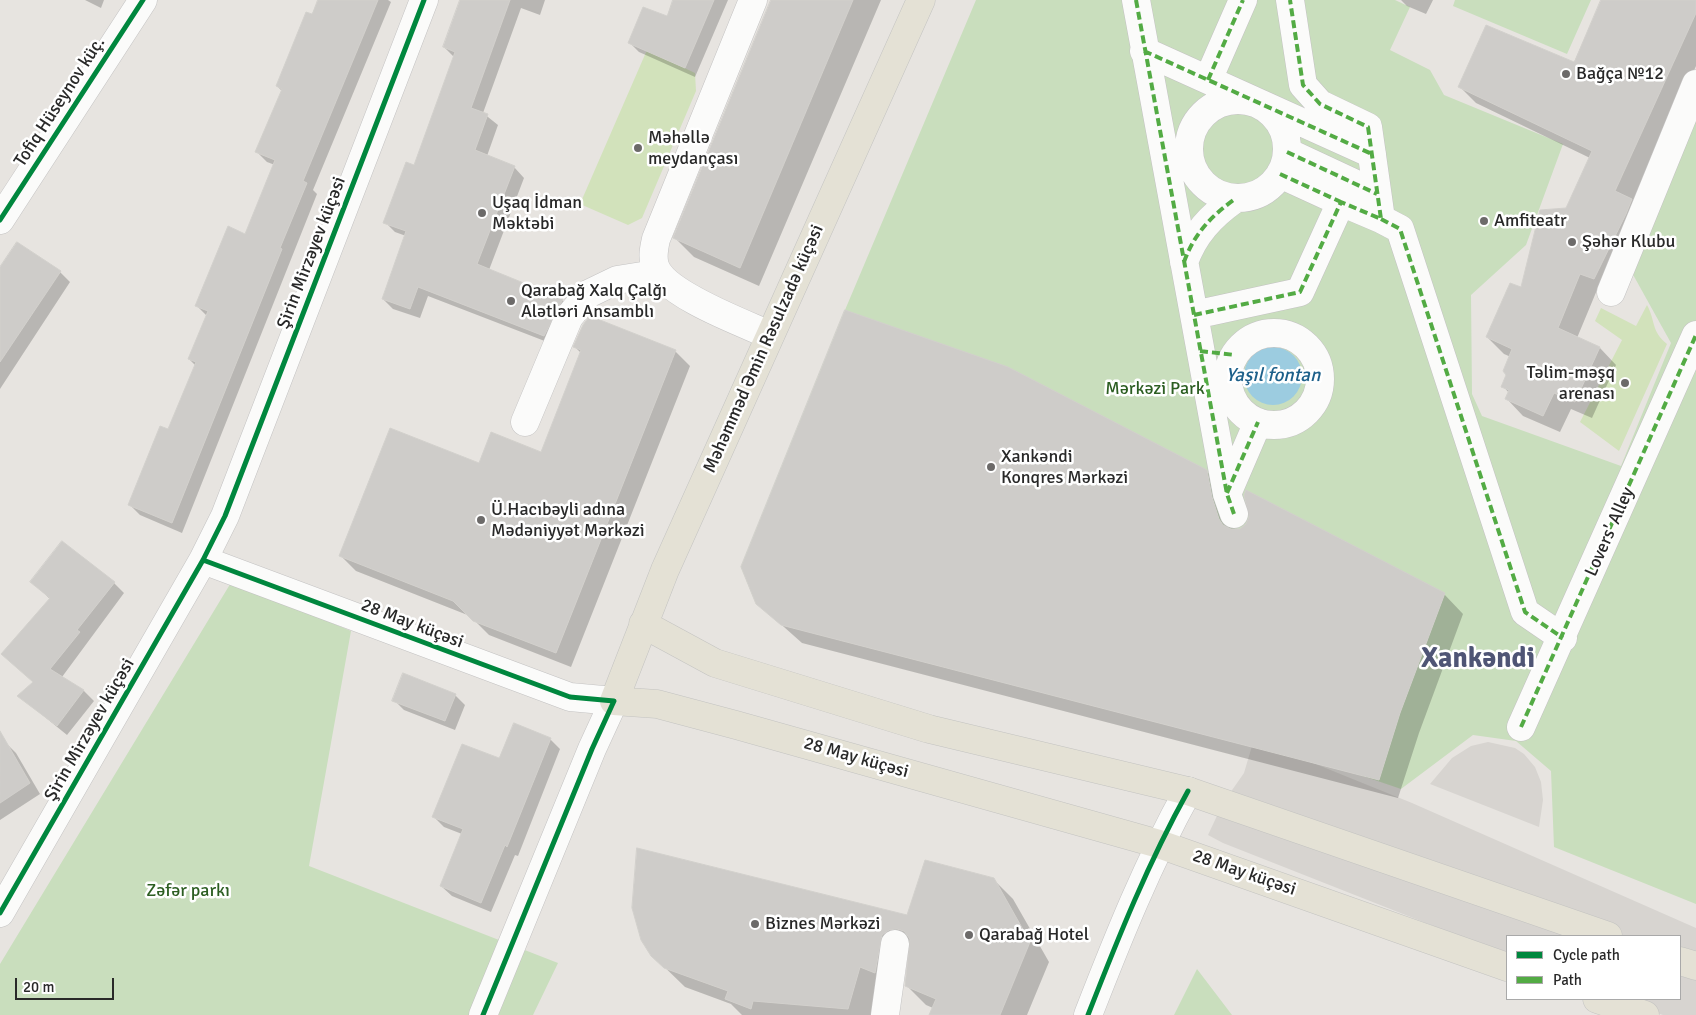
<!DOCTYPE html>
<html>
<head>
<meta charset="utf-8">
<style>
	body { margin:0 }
	#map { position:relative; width:1696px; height:1015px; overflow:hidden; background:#e7e4e0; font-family:Signika,sans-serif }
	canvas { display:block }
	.legend { position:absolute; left:1506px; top:935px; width:175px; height:65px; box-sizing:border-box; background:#fff; border:1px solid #a9a9a9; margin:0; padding:6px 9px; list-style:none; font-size:15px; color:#292929 }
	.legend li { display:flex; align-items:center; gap:10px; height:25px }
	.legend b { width:25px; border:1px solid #a9a9a9 }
	.scale { position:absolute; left:15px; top:978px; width:99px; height:22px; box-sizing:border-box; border:2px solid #292929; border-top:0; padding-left:6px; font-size:15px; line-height:18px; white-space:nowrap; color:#292929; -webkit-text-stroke:4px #fff; paint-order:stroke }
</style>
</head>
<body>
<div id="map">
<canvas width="1696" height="1015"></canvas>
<ul class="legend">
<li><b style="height:6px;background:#00873e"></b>Cycle path</li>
<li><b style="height:6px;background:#53ab44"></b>Path</li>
</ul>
<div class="scale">20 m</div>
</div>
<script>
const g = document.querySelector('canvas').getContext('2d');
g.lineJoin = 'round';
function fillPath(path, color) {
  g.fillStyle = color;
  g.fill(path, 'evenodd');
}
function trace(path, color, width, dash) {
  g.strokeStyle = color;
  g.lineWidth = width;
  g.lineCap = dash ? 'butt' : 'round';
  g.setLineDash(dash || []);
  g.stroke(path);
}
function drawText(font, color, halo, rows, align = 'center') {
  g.font = font + ' Signika,sans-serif';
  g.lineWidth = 5;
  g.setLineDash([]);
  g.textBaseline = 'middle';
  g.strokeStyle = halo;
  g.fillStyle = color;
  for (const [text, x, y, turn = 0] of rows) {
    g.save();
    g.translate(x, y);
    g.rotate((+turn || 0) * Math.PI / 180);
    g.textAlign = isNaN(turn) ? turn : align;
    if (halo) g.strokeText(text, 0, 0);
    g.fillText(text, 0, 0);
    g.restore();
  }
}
const green = new Path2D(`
	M976,0H1395L1410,7L1390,50L1430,70L1444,95L1563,144L1526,245L1471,295L1472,394L1482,416L1621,466L1671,343L1626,262L1696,89V904L1554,847L1551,771L1516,741L1473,735L1401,789L1254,739L756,604L741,567L845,310Z
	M1455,0H1591L1567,54L1453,6Z
	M232,581L351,631L309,866L558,963L533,1015H0V964Z
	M1197,969L1232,1015H1174Z`);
const pitch = new Path2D(`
	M647,50L695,73L696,91L642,218L628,225L580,204Z
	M1647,305C1656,322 1651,331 1667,344L1619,451L1580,422L1622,340L1595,321L1601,308L1636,326Z`);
const plaza = new Path2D(`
	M1254,739L1412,803L1696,928V1015H1663L1618,999H1680V936H1507V955L1223,843L1208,835L1223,803L1244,773Z
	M1488,742L1515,748L1524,754L1535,767L1541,782L1543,800L1539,827L1430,784L1452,758L1471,746Z`);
const water = new Path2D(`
	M1244 376a29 29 0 1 1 58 0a29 29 0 1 1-58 0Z`);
const shadow = new Path2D(`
	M85,0H104L101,8Z
	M319,0H388L391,2L313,190L317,194L182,533L140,515L130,505L168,431L196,366L189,359L207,316L196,305L246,235L275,165L267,162L257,152L282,91L277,86Z
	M461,0H545L540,15L521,8L483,113L498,125L487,156L514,167L524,178L489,270L562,300L572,310L555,345L428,296L420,318L393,309L383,299L406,236L395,232L385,222L414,167L454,57L444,47Z
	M675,0H728L695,77L639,52L630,43L667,18Z
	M772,0H881L759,286L694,257L675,238Z
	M1401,0H1433L1426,14L1407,6Z
	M1603,0H1696V66L1634,203L1611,295L1597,290L1577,338L1600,348L1616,365L1592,418L1571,409L1560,432L1523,416L1507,399L1509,393L1503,386L1508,375L1511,357L1504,354L1487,337L1522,289L1566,209L1590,158L1476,103L1460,87L1575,63Z
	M0,269L60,272L70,282L0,389Z
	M575,347L675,351L690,366L571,667L489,635L470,616L356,571L341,556L480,464L542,454L581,353Z
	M1206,471L1226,490L1235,530L1444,594L1463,614L1419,733L1398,798L802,643L757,603Z
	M32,582L114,583L124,593L62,677L84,691L94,701L67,735L19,696L34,683L50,599Z
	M455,695L465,705L455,730L404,710L394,700Z
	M550,739L560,749L518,856L515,855L491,912L452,896L441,886L462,834L444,827L434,817L500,760Z
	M6,743L16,753L40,794L0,820V747Z
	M993,879L1013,899L1049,962L1027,1015H930L933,1008L926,1005L906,985L909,948L901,954L880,986L871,1015H742L731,1004L685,987L652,955L907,916Z`);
const building = new Path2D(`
	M318,0H378L303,181L307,183L280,248L282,249L172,523L128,505L160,426L168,429L196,362L188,359L208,311L195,306L228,226L245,234L275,160L255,152L282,89L276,86L306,12L312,14Z
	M460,0H510L471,108L488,114L475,150L515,166L477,264L563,299L544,336L418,287L410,309L382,299L406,231L383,223L406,162L414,165L455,52L443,47Z
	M673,0H714L685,68L628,43L643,7L667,16Z
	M771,0H853L740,268L673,238Z
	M1601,0H1696V13L1615,191L1632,199L1626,214L1594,279L1580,274L1558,328L1600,347L1575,402L1554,393L1543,416L1505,399L1509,390L1501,387L1506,375L1503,371L1512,349L1486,337L1510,283L1521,287L1540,210L1566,208L1592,151L1458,87L1486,25L1574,62Z
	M17,242L61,271L0,362V267Z
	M845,310L1008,367L1207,470L1212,497L1219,519L1223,525L1231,529H1240L1246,524L1249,517L1244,495L1246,490L1445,593L1400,713L1379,780L781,625L756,604L741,567Z
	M590,316L676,350L556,653L473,621L453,601L339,556L390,428L479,463L491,432L541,452L581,350L573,347L583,325Z
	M62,541L115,582L77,630L80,632L50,669L84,690L57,726L17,696L33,682L1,654L50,598L30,582Z
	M403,673L456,694L445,721L392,701Z
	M514,723L551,738L507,847L505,845L481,903L440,886L463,829L432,817L462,744L499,758Z
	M0,731L30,783L0,803Z
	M637,848L907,915L925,860L994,878L1030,942L1000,1015H929L936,999L905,986L910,939L904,931L897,929L889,930L882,935L875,973L860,967L848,1009L753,1001L751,1009L725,999L728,991L664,968L651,956L641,940L632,908Z`);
const minor = new Path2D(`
	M753,0L656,239C654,248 652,257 655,266C664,294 743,323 770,335
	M1136,0L1227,494L1234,514
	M1144,51L1372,154
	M1208,80L1243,0
	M1189 149a49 49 0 1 1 98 0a49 49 0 1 1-98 0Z
	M1287,152L1377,194
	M1280,174L1341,202
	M1381,219L1400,229L1525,612L1563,638
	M0,220L143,0
	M1184,262C1194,234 1211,216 1235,199
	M1611,292L1696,84
	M1194,315L1300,292L1341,202L1381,219L1368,127L1320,104L1303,85L1290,0
	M1228 379a46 46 0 1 1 92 0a46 46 0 1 1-92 0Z
	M525,422L569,317L588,294L617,280L642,276L663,280
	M1227,494L1258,422
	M203,560L570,697L614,701L592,749L483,1015
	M1521,727L1696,335
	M0,913L203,560L225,516L424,0
	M885,1015L895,944
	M1088,1015C1118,938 1148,863 1188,791`);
const major = new Path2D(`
	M921,0L665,570L614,701L657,704L736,725L1159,844L1507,967
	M643,624L715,663L929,729L1188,791L1608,936
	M1680,961L1696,966
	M1597,999L1645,1015`);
const quiet = new Path2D(`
	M1136,0L1227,494L1234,514
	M1144,51L1372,154
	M1208,80L1243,0
	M1287,152L1377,194
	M1280,174L1341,202
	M1381,219L1400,229L1525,612L1563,638
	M1184,262C1194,234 1211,216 1235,199
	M1194,315L1300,292L1341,202L1381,219L1368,127L1320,104L1303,85L1290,0
	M1200,351L1235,355
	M1227,493L1258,422
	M1521,727L1696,335`);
const cycleway = new Path2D(`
	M0,220L143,0
	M203,560L570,697L614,701L592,749L483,1015
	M0,913L203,560L225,516L424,0
	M1088,1015C1118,938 1148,863 1188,791`);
const markers = [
	[1566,74,5,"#6c6a69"],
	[638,148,5,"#6c6a69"],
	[482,213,5,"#6c6a69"],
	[1484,221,5,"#6c6a69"],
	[1572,242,5,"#6c6a69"],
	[511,301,5,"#6c6a69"],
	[1625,383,5,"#6c6a69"],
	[991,467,5,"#6c6a69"],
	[481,520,5,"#6c6a69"],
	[755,924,5,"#6c6a69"],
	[969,935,5,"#6c6a69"]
];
const poiNames = [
	["Bağça №12",1576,74],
	["Məhəllə",648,138],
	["meydançası",648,159],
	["Uşaq İdman",492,203],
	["Məktəbi",492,224],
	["Amfiteatr",1494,221],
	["Şəhər Klubu",1582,242],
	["Qarabağ Xalq Çalğı",521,291],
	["Alətləri Ansamblı",521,312],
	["Təlim-məşq",1615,373,"right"],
	["arenası",1615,394,"right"],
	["Xankəndi",1001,457],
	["Konqres Mərkəzi",1001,478],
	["Ü.Hacıbəyli adına",491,510],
	["Mədəniyyət Mərkəzi",491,531],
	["Biznes Mərkəzi",765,924],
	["Qarabağ Hotel",979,935]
];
const streetNames = [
	["Tofiq Hüseynov küç.",60,102,-57],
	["Şirin Mirzəyev küçəsi",312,253,-69],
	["Məhəmməd Əmin Rəsulzadə küçəsi",764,349,-66],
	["Lovers' Alley",1610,532,-66],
	["28 May küçəsi",412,624,21],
	["Şirin Mirzəyev küçəsi",90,730,-60],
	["28 May küçəsi",856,758,16],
	["28 May küçəsi",1244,873,19]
];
const parkNames = [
	["Mərkəzi Park",1155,389],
	["Zəfər parkı",188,891]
];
const waterNames = [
	["Yaşıl fontan",1273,376]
];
const townNames = [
	["Xankəndi",1478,660]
];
fillPath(green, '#c9debd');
fillPath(pitch, '#d2e2bb');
fillPath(plaza, '#d7d4d0');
fillPath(water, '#9ccce0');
fillPath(shadow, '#0003');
fillPath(building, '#ceccc9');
trace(building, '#d2d0cc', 1);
trace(minor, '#c3c2c2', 29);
trace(major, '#c3c3c1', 29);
trace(minor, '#fbfbfa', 28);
trace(major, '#e4e1d5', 28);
trace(quiet, '#53ab44', 4, [8, 4]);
trace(cycleway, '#00873e', 5);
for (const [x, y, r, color] of markers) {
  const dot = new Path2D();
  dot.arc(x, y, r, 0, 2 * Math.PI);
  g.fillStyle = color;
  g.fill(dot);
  trace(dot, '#fff', 2);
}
drawText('18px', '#292929', '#fff', poiNames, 'left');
drawText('18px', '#292929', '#fff', streetNames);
drawText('18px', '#2c5e22', '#fff', parkNames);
drawText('italic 19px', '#1d608a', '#fff', waterNames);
drawText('bold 28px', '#4f5575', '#fff', townNames);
</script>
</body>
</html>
